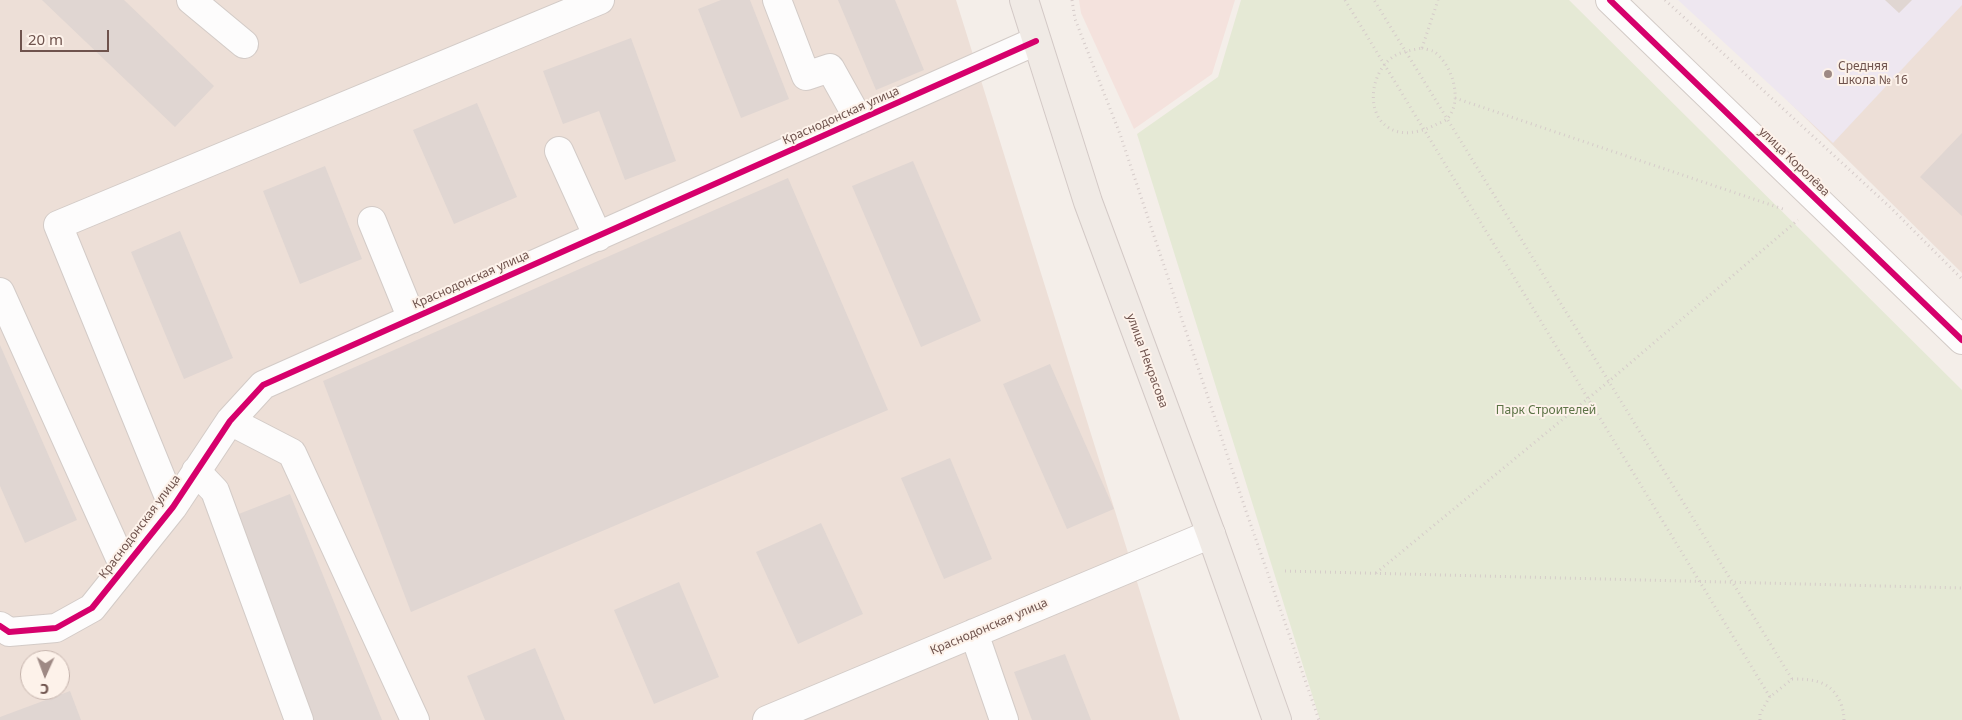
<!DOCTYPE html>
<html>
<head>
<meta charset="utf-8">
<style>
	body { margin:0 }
	#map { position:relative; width:1962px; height:720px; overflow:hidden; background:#f4eee9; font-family:"Noto Sans",sans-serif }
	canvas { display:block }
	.north { position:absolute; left:20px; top:650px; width:50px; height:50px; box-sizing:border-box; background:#fdf2ea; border:1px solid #c4b2ab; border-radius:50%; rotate:182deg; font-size:14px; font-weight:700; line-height:20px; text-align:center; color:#6f534d }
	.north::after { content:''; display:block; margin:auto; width:18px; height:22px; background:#9e8984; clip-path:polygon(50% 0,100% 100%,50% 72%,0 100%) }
	.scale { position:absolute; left:20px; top:30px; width:89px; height:22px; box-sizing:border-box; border:2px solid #6f534d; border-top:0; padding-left:6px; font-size:15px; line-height:18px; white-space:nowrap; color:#6f534d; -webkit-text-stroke:4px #fdf2ea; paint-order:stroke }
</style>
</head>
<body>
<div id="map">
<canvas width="1962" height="720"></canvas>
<div class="north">С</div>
<div class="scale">20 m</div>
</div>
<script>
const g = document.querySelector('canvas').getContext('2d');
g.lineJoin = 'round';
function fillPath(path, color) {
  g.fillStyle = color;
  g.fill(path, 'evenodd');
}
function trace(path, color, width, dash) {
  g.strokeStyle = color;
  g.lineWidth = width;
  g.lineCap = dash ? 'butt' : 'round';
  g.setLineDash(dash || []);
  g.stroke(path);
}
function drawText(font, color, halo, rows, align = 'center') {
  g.font = font + ' "Noto Sans",sans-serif';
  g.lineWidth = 4;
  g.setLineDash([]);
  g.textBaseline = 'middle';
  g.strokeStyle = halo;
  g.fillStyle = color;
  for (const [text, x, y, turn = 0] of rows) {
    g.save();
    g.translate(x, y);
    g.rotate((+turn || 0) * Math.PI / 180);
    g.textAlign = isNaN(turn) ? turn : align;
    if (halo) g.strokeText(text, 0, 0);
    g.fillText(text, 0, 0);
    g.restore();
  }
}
const residential = new Path2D(`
	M0,0H956L1180,720H0ZM30,660H60V690H30Z
	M1686,0H1962V273Z`);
const commercial = new Path2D(`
	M1079,0H1235L1212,74L1134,129L1081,13Z`);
const education = new Path2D(`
	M1678,0H1962V5L1833,143Z`);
const green = new Path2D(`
	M1241,0H1569L1962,390V720H1320L1137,134L1218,77Z`);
const building = new Path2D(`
	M42,0H124L214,86L175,127Z
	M721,0H750L789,99L741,118L698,9Z
	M838,0H895L924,70L876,90Z
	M1885,0H1912L1899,13Z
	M631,38L676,161L625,180L599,111L563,124L543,71Z
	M477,103L517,197L454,224L413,130Z
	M1962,133V216L1920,177Z
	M913,161L981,321L921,347L852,186Z
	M325,166L362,259L300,284L263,191Z
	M788,178L888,410L411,612L323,381Z
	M180,231L233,358L184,379L131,252Z
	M0,345L77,520L25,543L0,486Z
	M1050,364L1114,509L1067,529L1003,384Z
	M950,458L992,559L944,579L901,478Z
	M290,494L382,720H313L231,517Z
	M821,523L863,614L798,644L756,552Z
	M679,582L719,677L654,704L614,610Z
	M535,648L565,720H485L467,676Z
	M1065,654L1091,720H1032L1014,672Z
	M70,691L81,720H0V717Z`);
const path = new Path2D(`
	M1072,0L1075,19L1120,134L1246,511L1319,720
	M1345,0L1770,697L1792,679L1374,0
	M1665,0L1891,208L1962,279
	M1422,48C1425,49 1430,50 1433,51C1452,63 1464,101 1447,119C1445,121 1440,123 1437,124C1420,133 1396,139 1381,121C1366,102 1374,67 1396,55C1404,51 1413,50 1422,48Z
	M1422,48L1438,0
	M1455,98L1783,209
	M1285,571L1962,588
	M1376,573L1608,382L1798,220
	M1792,679C1814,679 1832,681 1841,704C1843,710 1844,714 1844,720
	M1760,720V714L1770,696`);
const minor = new Path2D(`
	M191,0L244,44
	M777,0L806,76L830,68L859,120
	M1610,0L1962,340
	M559,151L598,237
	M372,221L412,319
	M0,292L124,567
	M230,421L292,453L415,720
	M196,471L215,491L299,720
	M173,507L58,225L600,0
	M0,626L9,632L56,628L92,608L173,507L230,421L263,385L1036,41
	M974,633L1004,720
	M767,720L1211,534`);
const major = new Path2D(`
	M1024,0L1088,202L1211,534L1277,720`);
const cycleway = new Path2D(`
	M1610,0L1962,340
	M0,626L9,632L56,628L92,608L173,507L230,421L263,385L1036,41`);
const markers = [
	[1828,74,5,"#9e8984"]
];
const poiNames = [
	["Средняя",1838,67],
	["школа № 16",1838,81]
];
const streetNames = [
	["Краснодонская улица",841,116,-24],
	["улица Королёва",1794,162,44],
	["Краснодонская улица",471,280,-24],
	["улица Некрасова",1147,361,70],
	["Краснодонская улица",140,527,-53],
	["Краснодонская улица",989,627,-23]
];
const parkNames = [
	["Парк Строителей",1546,411]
];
fillPath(residential, '#eddfd7');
fillPath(commercial, '#f4e2dd');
fillPath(education, '#eee7f0');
fillPath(green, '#e5e9d5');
fillPath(building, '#e0d6d2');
trace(minor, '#d3cbc7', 30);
trace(major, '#d3c9c6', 30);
trace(path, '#d6ccca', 3, [1, 4]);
trace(minor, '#fdfcfc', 28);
trace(major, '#f0eae5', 28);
trace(cycleway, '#d6006c', 6);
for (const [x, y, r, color] of markers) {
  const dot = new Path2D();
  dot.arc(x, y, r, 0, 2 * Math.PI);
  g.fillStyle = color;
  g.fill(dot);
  trace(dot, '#fdf2ea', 2);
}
drawText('12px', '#6f534d', '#fdf2ea', poiNames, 'left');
drawText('12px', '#6f534d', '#fdf2ea', streetNames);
drawText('12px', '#5c7346', '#fdf2ea', parkNames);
</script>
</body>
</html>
